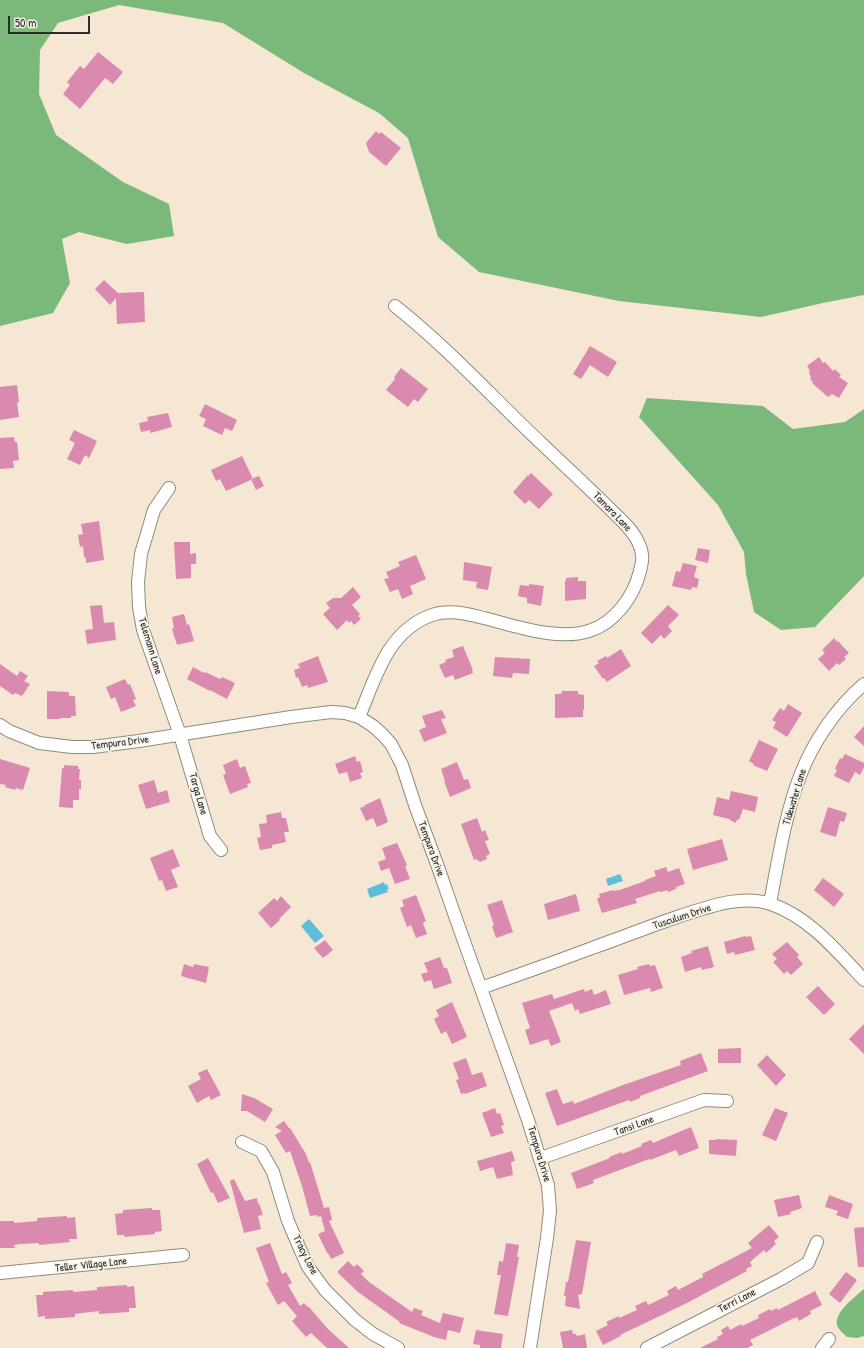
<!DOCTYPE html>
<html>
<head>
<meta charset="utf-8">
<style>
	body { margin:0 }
	#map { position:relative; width:864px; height:1348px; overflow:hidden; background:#f5e7d3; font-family:"Patrick Hand",sans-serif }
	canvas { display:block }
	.scale { position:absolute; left:8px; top:16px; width:82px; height:18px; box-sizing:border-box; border:2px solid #2b2b2b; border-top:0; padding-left:5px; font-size:12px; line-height:14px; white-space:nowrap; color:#2b2b2b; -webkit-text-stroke:3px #f7f3e8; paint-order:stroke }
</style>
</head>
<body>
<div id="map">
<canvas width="864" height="1348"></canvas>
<div class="scale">50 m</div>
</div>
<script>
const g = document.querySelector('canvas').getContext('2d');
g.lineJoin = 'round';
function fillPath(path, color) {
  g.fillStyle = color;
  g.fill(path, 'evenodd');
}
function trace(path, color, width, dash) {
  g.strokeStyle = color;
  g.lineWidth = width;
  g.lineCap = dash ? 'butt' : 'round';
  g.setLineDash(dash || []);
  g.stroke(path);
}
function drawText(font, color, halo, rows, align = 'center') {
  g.font = font + ' "Patrick Hand",sans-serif';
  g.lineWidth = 3.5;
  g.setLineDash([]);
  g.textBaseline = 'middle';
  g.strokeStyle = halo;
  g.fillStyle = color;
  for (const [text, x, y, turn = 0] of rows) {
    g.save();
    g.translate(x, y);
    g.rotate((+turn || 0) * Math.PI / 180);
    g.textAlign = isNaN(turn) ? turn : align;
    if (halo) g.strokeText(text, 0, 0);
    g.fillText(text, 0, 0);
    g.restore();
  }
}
const forest = new Path2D(`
	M0,0H864V295L823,303L761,317L619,301L479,272L438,237L408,138L379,113L304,73L223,23L119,5L58,23L40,50L39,94L56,135L123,182L169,204L174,236L127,244L79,232L62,239L70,283L53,313L0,326Z
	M647,398L763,406L793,429L845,422L864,409V576L815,627L781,630L754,612L746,574L744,552L718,505L639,417Z
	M864,1289V1336L857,1338L847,1337C844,1334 838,1329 837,1325C834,1312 855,1297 864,1289Z`);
const water = new Path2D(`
	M620,874L623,881L608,886L606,879Z
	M384,882L385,885L387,884L389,889H387L388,892L370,898L367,889Z
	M309,919L324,936L315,943L301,926Z`);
const building = new Path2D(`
	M98,52L123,72L113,84L105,78L80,109L63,94L70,85L67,82L80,66L84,69Z
	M376,131L379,134L381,132L401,148L386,166L369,152L366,143Z
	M104,280L118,293L144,292L145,322L117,324L116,298L110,305L95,289Z
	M590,346L617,362L608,377L590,365L581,379L573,374Z
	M819,357L823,363L825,362L833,371L835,369L841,375L839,377L848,383L839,398L832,394L828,397L812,383L813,382L810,379L811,378L809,372L810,371L807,366Z
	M401,368L428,389L418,402L414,399L408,407L386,390L395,379L394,377Z
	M17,385L19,402L17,403L19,417L0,420V387Z
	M205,404L237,420L232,431L225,428L222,435L203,426L206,419L199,416Z
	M168,413L172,427L150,433V430L141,432L139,423L148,421L147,417Z
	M74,430L97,441L89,458L85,455L80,465L67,459L75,443L69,440Z
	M14,437L15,442H17L19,460L13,461L14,468L0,469V438Z
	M242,456L253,479L226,491L220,479L216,481L211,470Z
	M531,473L553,494L539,509L529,500L525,504L513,492L528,475V476Z
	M259,476L264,486L256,490L251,479Z
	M99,521L104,560L86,563V558L84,557L83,546L80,547L78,535L83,534L81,524Z
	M174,542H190V554L196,553V564H191V578L176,579Z
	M698,548L710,550L708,563L695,560Z
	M416,555L426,579L410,586L413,594L402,599L398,589L390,592L384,579L389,578L386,572L400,566L398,562Z
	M464,562L492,567L488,590L476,588L477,582L463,580Z
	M683,563L697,566L694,577L699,579L697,588L692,587L691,590L672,586L676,571L680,572Z
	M578,577V581H586V599L565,601V581H566V578Z
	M529,584L544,586L541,606L527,603V598L518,596L520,585L529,586Z
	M353,587L361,597L352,605L360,614L358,616L361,619L354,625L351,621L349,623L347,620L337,630L323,614L330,608L326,603L333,598H341Z
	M102,605L104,623L114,622L116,640L87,644L85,630L93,629L90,606Z
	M668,605L679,615L668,626L672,631L664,639L661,635L652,644L641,633Z
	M184,614L187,625L189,624L194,641L177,645L172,629L174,628L172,617Z
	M834,638L837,642L838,641L849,653L844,657L846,659L839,665L837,663L829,671L818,659L825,653L822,650Z
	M463,646L473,670H472L473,673L455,680L453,675L445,678L439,665L446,662L445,660L454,657L452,650Z
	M621,649L631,666L607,682L604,678L603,679L594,666L599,663L597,661L606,656L607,658Z
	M318,656L328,682L308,688L307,685L302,687L298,677L296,678L294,670L300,668L298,664Z
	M495,657L530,659L529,674L513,673L512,678L493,676Z
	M0,664L17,676L20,671L28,676L24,681L30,684L22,696L15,693L13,695L0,686Z
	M193,667L204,673L205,672L220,679L222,677L235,683L227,699L210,690V691L187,679Z
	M125,679L128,685L130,684L136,699L133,700L136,706L121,712L115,697L111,699L106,687Z
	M47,691L69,692V696H75L76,716H71V718H60V719H47Z
	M562,691H578V694L584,695V710H583V717L555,718V694H561Z
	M788,704L802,713L787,737L773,728L776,722L772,720L780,708L784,711Z
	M442,710L446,718L441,719L447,733L424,742L419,730L426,727L422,716Z
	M864,726V746L854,737Z
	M759,740L778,749L767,771L753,765L754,764L749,761Z
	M845,754L864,763V767L860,775L855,772L849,783L834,776L837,770L835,769L840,758L842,759Z
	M355,756L357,762L360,761L363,772L360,773L362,778L350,782L347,772L339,774L335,764Z
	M0,759L30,768L23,790L16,788L15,790L5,787L6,785L0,784Z
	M237,759L240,768L245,766L251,783L247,784L248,787L230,794L223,775L226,774L223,765Z
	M457,762L464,780L468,779L471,788L450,797L444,781H445L441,769Z
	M64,765L78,766V769H80L79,780H81V789H79V800H73V808L59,807L62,768H64Z
	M154,780L158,793L167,790L170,802L146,809L138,785Z
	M731,791L758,797L755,812L743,809L739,820L738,819L735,823L729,819L713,815L717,797L729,800Z
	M380,798L388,822L377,827L373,818L366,821L360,808L365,806V805Z
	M828,807L847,813L844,822L840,821L836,837L820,832Z
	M281,812L282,818H286L289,832H284L286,842L272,845V848L260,850L257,838L261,837L259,824L267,823L266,815Z
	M477,818L482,832L485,830L489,840L485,841L490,854L486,856L487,859L480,862L476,859L474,860L461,824Z
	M722,839L728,860L693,870L687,849Z
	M397,843L407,865L405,866L410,879L395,884L389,868L381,871L378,862L386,859L382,848Z
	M173,849L180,866L171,870L178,887L166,891L162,880L159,881L150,858Z
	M666,867L668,872L679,868L685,884L676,887V889L668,892L667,890L661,892L660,891L635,899L637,903L602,913L597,899L600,897L599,894L613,890V891L620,890L645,881V880L656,876L654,871Z
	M823,878L844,894L834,907L814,890Z
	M576,894L580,911L548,920L544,904Z
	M416,895L426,921L423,923L427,934L416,938L411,925L407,927L400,908L404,906L402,900Z
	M281,896L291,907L279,919L280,920L271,928L258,913L274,898L277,901Z
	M502,900L513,932L496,938L492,926L494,925L487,905Z
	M745,936L746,937L751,936L755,950L735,955L734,952L727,954L724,942Z
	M325,940L333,950L323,958L314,948Z
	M787,942L799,955L797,957L803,964L791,975L787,971L784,974L773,962L777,959L772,954Z
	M708,946L714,967L702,970L701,967L685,972L681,957L692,953L691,951Z
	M440,957L444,968H447L452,983L434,989L431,980L424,982L421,974L428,972L424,963Z
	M184,964L193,967L194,964L209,967L206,983L181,976Z
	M649,964L650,966L655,965L663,988L651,992L650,988L624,995L618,975L638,969L637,967Z
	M818,986L835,1004L824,1015L806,997Z
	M584,989L585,992L592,989L594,995L606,990L611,1004L580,1014L578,1009L575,1011L572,1003L549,1011L561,1042L551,1046L548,1039L530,1045L525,1030L530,1028L522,1003L552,994L554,999Z
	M452,1002L467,1037L452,1044L446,1031L441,1034L434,1019L439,1016L436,1010Z
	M864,1024V1054L849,1039Z
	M741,1048V1063H718V1049Z
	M701,1053L708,1071L640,1096V1098L630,1102L629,1100L557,1126L545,1093L557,1089L563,1104L573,1101L574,1104L623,1085L681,1065L680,1061Z
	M767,1055L786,1075L776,1086L757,1065Z
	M466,1058L472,1075L482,1072L487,1086L465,1094L464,1093L461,1094L456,1080L459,1079L453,1063Z
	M207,1069L221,1095L211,1100L209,1096L197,1103L188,1086L201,1079L198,1073Z
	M242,1094L254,1098L273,1109L265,1122L247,1111H241Z
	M495,1108L497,1114L500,1113L504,1125L501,1126L504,1133L491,1137L482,1113Z
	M775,1108L788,1113L776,1141L762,1135Z
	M284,1121L289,1128H290L306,1154L309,1163L310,1162L324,1208L329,1207L332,1220L329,1221L344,1253L331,1259L328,1253H327L318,1234L325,1231L321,1216L317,1217V1215L310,1216L302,1186L290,1151L286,1153L275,1135L282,1131L275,1127Z
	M691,1127L699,1148L679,1156L676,1150L650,1160L649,1159L593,1180L594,1183L577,1189L571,1173L610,1158L609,1157L622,1152V1154L642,1146L641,1144L651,1140L653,1143Z
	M716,1139L737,1140L736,1156L709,1154V1140H716Z
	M512,1151L515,1161L511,1162L513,1175L497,1179L493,1167L480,1171L477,1161Z
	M208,1158L230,1198L218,1203L213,1192L211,1193L197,1164Z
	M234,1179L245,1201L257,1198L258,1204L259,1203L263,1215L258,1216L261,1229L244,1233L230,1181Z
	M799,1195L802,1208L790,1212L791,1214L778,1217L774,1200Z
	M829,1195L853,1204L848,1219L836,1215L838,1211L825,1207Z
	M152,1208V1210H160L162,1231L155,1232V1234L125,1237L124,1235H117L115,1214L123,1213V1210Z
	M67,1216V1218L75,1217L77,1239H69L70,1242L39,1245V1243L21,1244L14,1245L15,1248H0V1221H14V1223L37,1221V1218Z
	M769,1225L779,1237L774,1241L776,1244L766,1253L764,1250L750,1262L752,1266L746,1269L747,1271L685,1304L620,1335L621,1336L603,1345L596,1331L608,1325L606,1322L619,1316V1318L637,1310L635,1306L646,1301L648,1305L669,1295L667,1291L676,1286L678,1290L703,1277L702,1274L752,1248L748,1243Z
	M864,1227V1267H858L854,1228Z
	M576,1240L591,1242L582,1294L578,1295L580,1309L565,1306L566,1296H564L566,1282H568Z
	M270,1243L282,1274L286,1272L292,1283L288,1285L300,1306L304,1303L308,1307H309L327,1328L349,1348H327L311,1333L306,1337L292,1321L297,1316L284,1301L278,1305L266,1283L269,1282L256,1248Z
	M506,1243L519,1245L517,1257H519L508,1316L494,1314L501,1275H497L499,1261L503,1262Z
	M348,1261L354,1267L357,1264L364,1271L361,1274L369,1282L412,1312L414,1308L423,1311L421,1315L440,1323L443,1313L464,1318L460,1333L448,1330L446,1340L434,1337L399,1323L400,1322L358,1292L337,1272Z
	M846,1272L857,1280L840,1303L829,1294Z
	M127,1285V1287L134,1286L136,1308H129V1312L99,1314V1311L75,1314V1317L45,1319V1316L38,1317L36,1295H43V1292L73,1290V1292L97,1290V1287Z
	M815,1291L822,1305L810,1311L811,1314L799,1321L797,1317L794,1319V1318L750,1340L753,1345L747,1348H700L718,1339L717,1337L723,1334L721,1330L728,1326L730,1330L741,1324L742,1326L759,1318L758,1315L770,1309L771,1311L777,1308L778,1310Z
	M476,1330L503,1334L501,1348H480V1345L473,1344Z
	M572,1330L573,1334H576L577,1336L585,1334L587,1348H563L560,1332Z`);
const minor = new Path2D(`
	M169,488L154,510L141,554L138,582L139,607L143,630L180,735L210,836L221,850
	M359,717C376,677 387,631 432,615C449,609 467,614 484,618C516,626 557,641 589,631C615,623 634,596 640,571C641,566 643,561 642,556C642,552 640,546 638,542C633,530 621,520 612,511C589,488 565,466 542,444C493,398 448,348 395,306
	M0,725L9,731L39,743L72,747H93L139,741L291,717L331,712L345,713L359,717L373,726L382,734L391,744L402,765L415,805L438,867L455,916L528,1120L548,1185L550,1211L547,1238L530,1348
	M770,903C778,862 785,815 800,776C813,742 836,708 864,684
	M481,988C518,975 555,962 592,948C621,938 650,926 680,916C708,907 741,894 771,904C809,917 837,951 864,980
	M242,1142L261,1151L273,1172L288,1221L300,1249L308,1267L325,1290L355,1320L373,1334L398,1348
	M541,1158L704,1100L727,1101
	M0,1273L183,1255
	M647,1348L781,1279L808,1263L817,1242
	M822,1348L829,1339`);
const streetNames = [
	["Tamara Lane",612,512,46],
	["Telemann Lane",150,646,73],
	["Tempura Drive",120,743,-7],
	["Targa Lane",198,794,74],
	["Tidewater Lane",795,797,-73],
	["Tempura Drive",431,849,70],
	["Tusculum Drive",682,917,-18],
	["Tansi Lane",634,1126,-20],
	["Tempura Drive",539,1154,73],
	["Tracy Lane",305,1255,63],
	["Teller Village Lane",91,1265,-6],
	["Terri Lane",737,1301,-27]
];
fillPath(forest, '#7ab97a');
fillPath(water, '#5cbeda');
fillPath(building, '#da8aaf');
trace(minor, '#90897f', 14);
trace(minor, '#fff', 12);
drawText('11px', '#2b2b2b', '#f7f3e8', streetNames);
</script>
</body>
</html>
